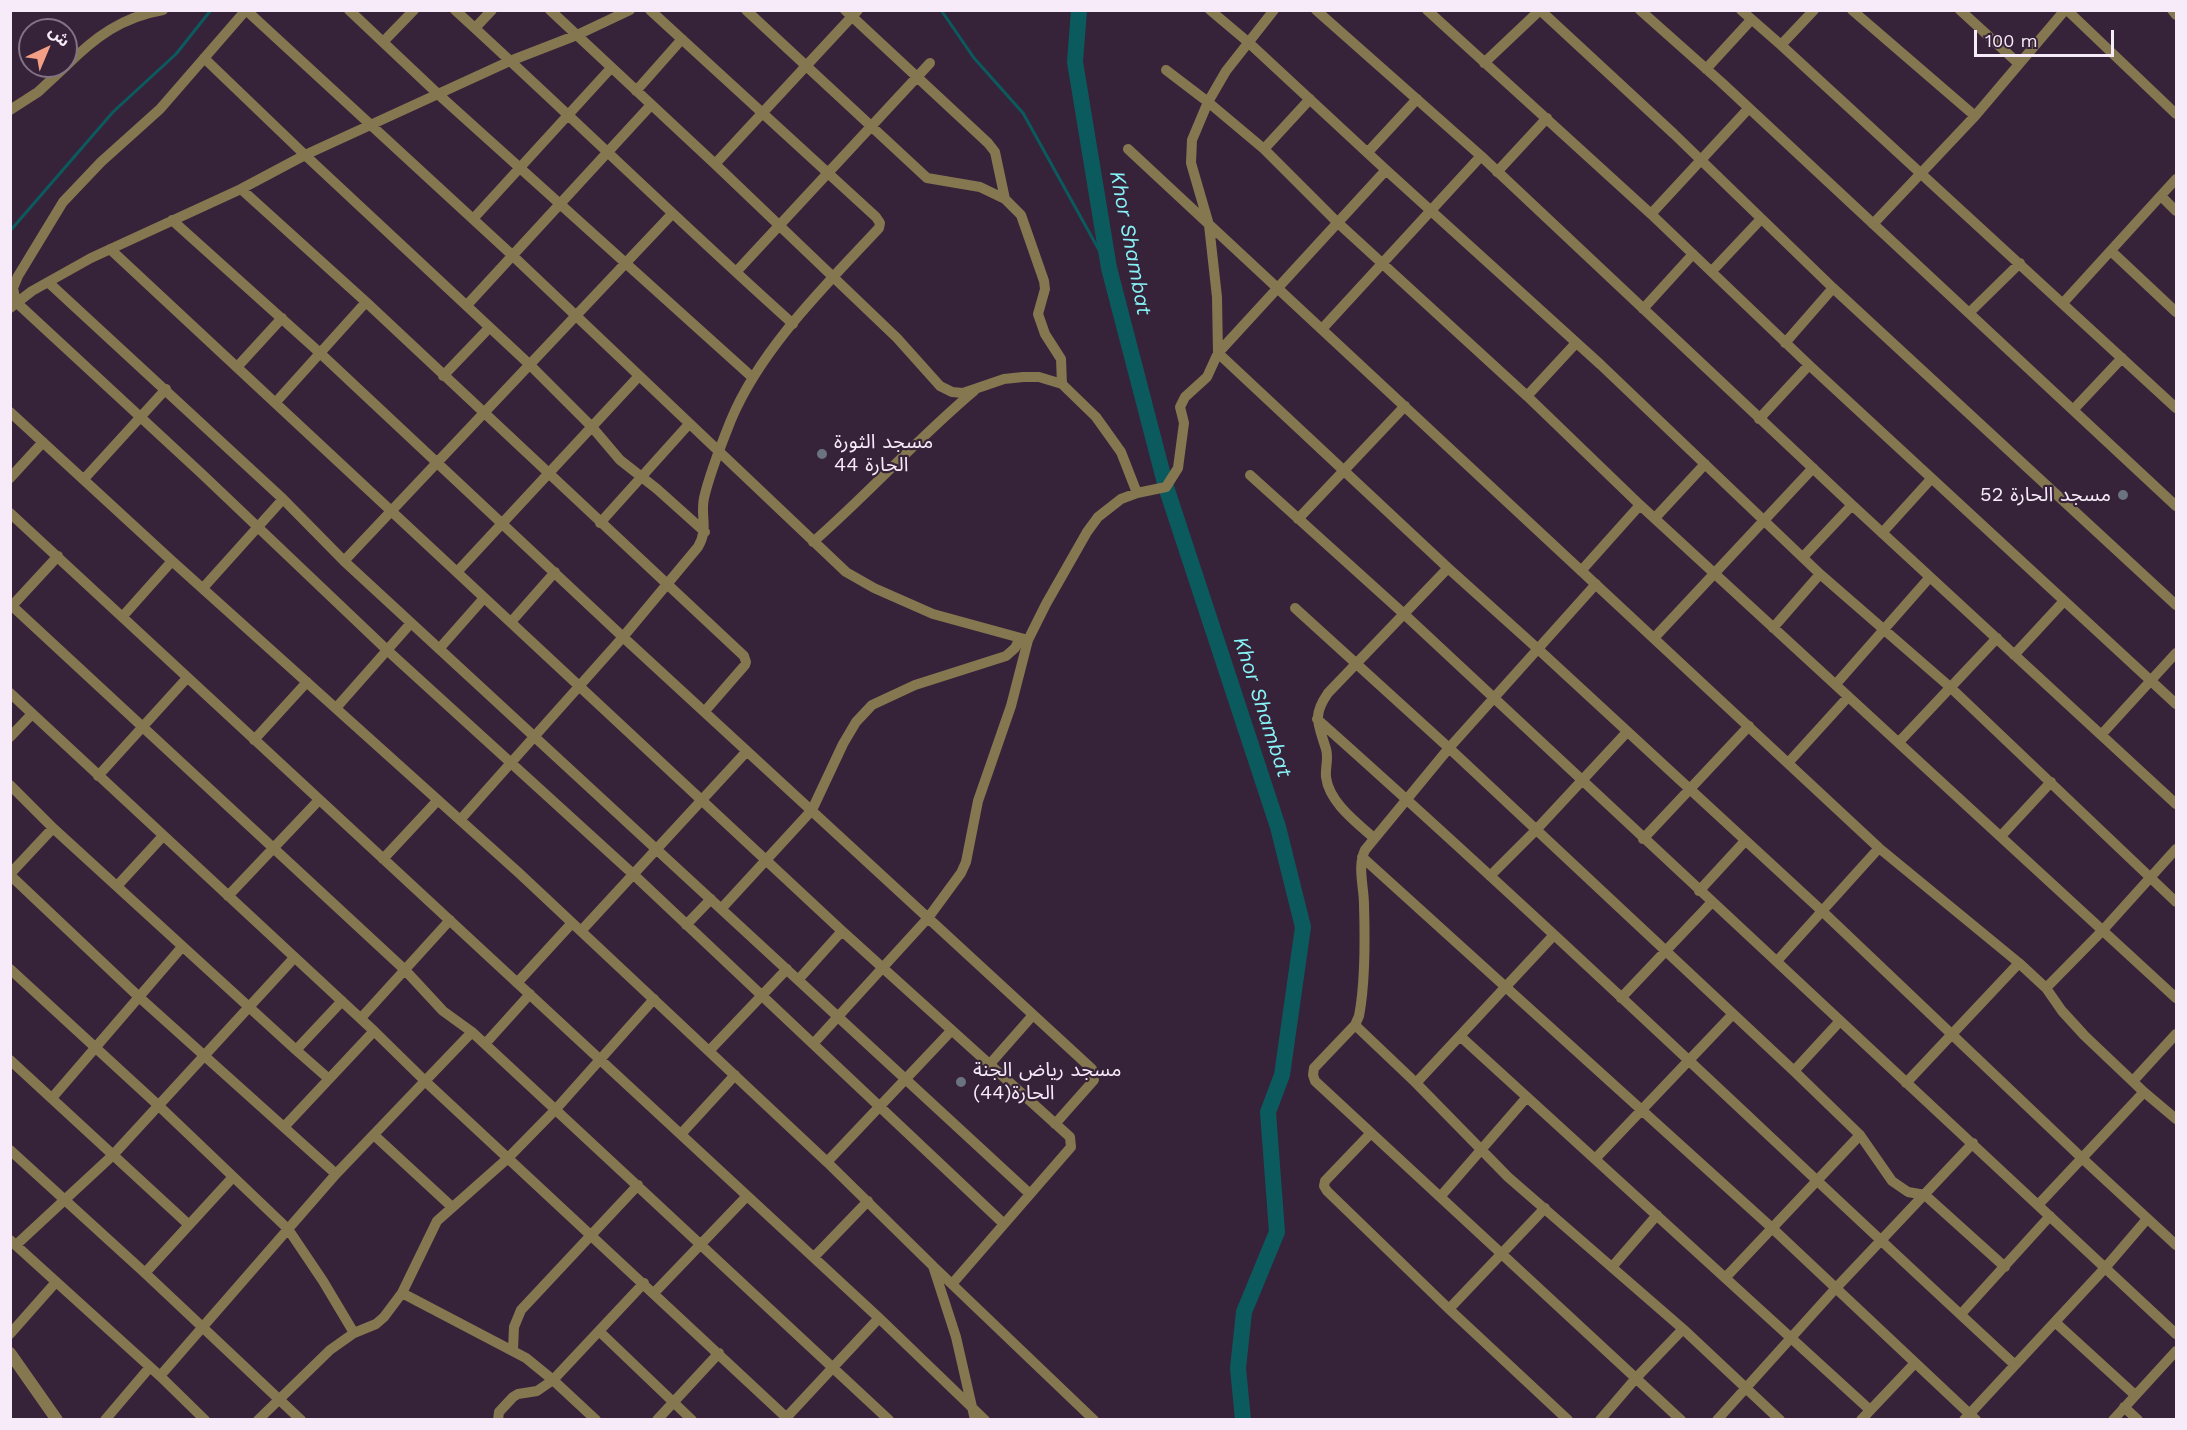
<!DOCTYPE html>
<html>
<head>
<meta charset="utf-8">
<style>
	body { margin:0 }
	#map { position:relative; width:2187px; height:1430px; overflow:hidden; background:#362339; font-family:"Work Sans","Noto Sans Arabic",sans-serif }
	canvas { display:block }
	.frame { position:absolute; inset:0; border:12px solid #f7eaf9; pointer-events:none }
	.north { position:absolute; left:18px; top:18px; width:60px; height:60px; box-sizing:border-box; background:#362339; border:2px solid #837386; border-radius:50%; rotate:44deg; font-size:16px; font-weight:700; line-height:24px; text-align:center; color:#f7eaf9 }
	.north::after { content:''; display:block; margin:auto; width:21px; height:27px; background:#f39f85; clip-path:polygon(50% 0,100% 100%,50% 72%,0 100%) }
	.scale { position:absolute; left:1974px; top:30px; width:140px; height:27px; box-sizing:border-box; border:3px solid #f7eaf9; border-top:0; padding-left:8px; font-size:18px; line-height:21px; white-space:nowrap; color:#f7eaf9; -webkit-text-stroke:4px #362339; paint-order:stroke }
</style>
</head>
<body>
<div id="map">
<canvas width="2187" height="1430"></canvas>
<div class="frame"></div>
<div class="north">ش</div>
<div class="scale">100 m</div>
</div>
<script>
const g = document.querySelector('canvas').getContext('2d');
g.lineJoin = 'round';
function trace(path, color, width, dash) {
  g.strokeStyle = color;
  g.lineWidth = width;
  g.lineCap = dash ? 'butt' : 'round';
  g.setLineDash(dash || []);
  g.stroke(path);
}
function drawText(font, color, halo, rows, align = 'center') {
  g.font = font + ' "Work Sans","Noto Sans Arabic",sans-serif';
  g.lineWidth = 4.5;
  g.setLineDash([]);
  g.textBaseline = 'middle';
  g.strokeStyle = halo;
  g.fillStyle = color;
  for (const [text, x, y, turn = 0] of rows) {
    g.save();
    g.translate(x, y);
    g.rotate((+turn || 0) * Math.PI / 180);
    g.textAlign = isNaN(turn) ? turn : align;
    if (halo) g.strokeText(text, 0, 0);
    g.fillText(text, 0, 0);
    g.restore();
  }
}
const stream = new Path2D(`
	M941,10L974,58L1023,113L1109,268
	M10,231L113,112L176,54L211,10`);
const river = new Path2D(`
	M1079,10L1075,62L1109,268L1166,487L1278,827L1303,927L1282,1075L1268,1112L1277,1232L1244,1312L1238,1368L1243,1420`);
const minor = new Path2D(`
	M349,10L439,95L752,377
	M455,10C569,114 679,222 793,324
	M550,10L715,164L897,338L940,386L952,392L963,393L1004,379L1023,377H1039L1062,384L1096,417L1121,452L1137,493
	M746,10L927,178L980,187L1005,199L1021,215L1044,281L1045,289L1038,314L1045,334L1061,359L1062,384
	M845,10L988,143L995,152L1005,199
	M1210,10L1248,42L1386,170L1601,365L1820,574L1950,687L2176,902
	M1316,10L1481,156L1852,505L2176,804
	M1427,10L1651,214L1809,365L2176,704
	M1640,10L1721,82L2176,506
	M1741,10L1781,45L2176,408
	M1852,10L1975,116
	M1960,10L2018,63
	M2067,10L2176,114
	M2172,10L2176,15
	M475,28L492,10
	M383,42L414,10
	M1781,45L1814,10
	M204,58L305,155L529,364L592,427L620,460L657,489L705,532
	M1484,63L1540,10L1674,134L1833,288L2176,605
	M66,66C95,37 122,17 163,10
	M1706,69L1751,20
	M1166,70L1208,102L1264,149L1337,222L1527,396L1640,505L2176,998
	M636,91L682,39
	M10,110L38,92L66,66
	M1128,149L1879,848L2019,963L2046,988L2062,1011L2084,1035L2144,1092L2176,1119
	M1264,149L1310,99
	M1368,152L1417,99
	M715,164L858,10
	M1386,170L1218,353L1448,568L1538,649L1822,911L2082,1158L2176,1245
	M1497,172L1547,118
	M241,189L366,302L744,656L746,662L745,665L705,711
	M2161,196L2176,211
	M1651,214L1749,108
	M473,219L611,68
	M172,220L320,353L623,637L1092,1069L1094,1080L1055,1124
	M1873,224L1975,116L2065,10
	M110,249L842,931L1070,1137L1071,1147L952,1284
	M2111,251L2176,312
	M1712,271L1761,219
	M736,272L930,63
	M48,282L283,499L344,561L1030,1194
	M2063,303L2176,179
	M467,305L651,105
	M10,308L32,291L91,258L241,189L305,155L510,61L577,35L630,10
	M1643,309L1693,254
	M1969,313L2020,263
	M1322,329L1481,156
	M1785,343L1833,288
	M238,366L282,318
	M443,376L489,328
	M1527,396L1576,343
	M276,402L366,302
	M2073,410L2122,358
	M10,412L172,561L519,873L827,1162L933,1266L956,1337L975,1420
	M1759,419L1809,365
	M1250,475L1404,614L2176,1334
	M10,478L43,442
	M84,479L166,389
	M10,513L879,1318L985,1420
	M1655,518L1705,464
	M1298,519L1405,406
	M600,523L689,424
	M1882,533L1931,479
	M813,542C868,494 917,439 974,391
	M1803,557L1852,505
	M344,561L672,214
	M1581,571L1640,505
	M457,572L639,376
	M1596,584L1449,748L1365,850C1357,867 1364,886 1364,905C1365,937 1365,985 1359,1016L1355,1025L1314,1068L1313,1075L1315,1081L1681,1420
	M203,588L283,499
	M10,604L405,970L443,1011L472,1032L425,1081L374,1031L329,1079L296,1050L342,1001
	M10,608L58,556
	M1295,608L1449,748L1794,1071L1860,1135L1892,1181L1908,1192L1925,1195L2005,1267
	M123,616L172,561
	M511,622L555,572
	M1773,628L1820,574
	M1654,638L1813,468
	M439,649L484,598
	M2014,655L2064,601
	M1836,684L1930,577
	M10,693L374,1031
	M336,708L411,623
	M1317,719C1554,930 1782,1150 2015,1365
	M2101,735L2176,653
	M10,737L32,714
	M254,740L307,682
	M1899,742L1997,638
	M1788,763L1848,697
	M98,776L187,678
	M10,785L53,828L296,1050
	M460,820L623,637L698,547C709,528 700,517 704,498C710,472 721,445 731,420C761,348 826,285 879,228L880,223L876,217L650,10
	M2001,836L2051,782
	M1374,838C1356,822 1329,802 1326,777C1325,767 1329,759 1326,749C1318,723 1312,716 1328,693L1448,568
	M1643,839L1749,726
	M1362,857L1772,1228L1976,1420
	M383,859L438,800
	M10,874L53,828
	M10,875L139,997L336,1174
	M1490,876L1535,831L1627,732
	M117,886L163,836
	M1699,891L1745,841
	M228,896L319,800
	M721,909L812,810L843,744L856,722L872,705L915,685L1006,656L1015,648L1020,638
	M686,925L711,899
	M581,931L747,751
	M1777,961L1879,848
	M10,969L159,1106L288,1229L323,1281L354,1333
	M798,980L842,931
	M517,983L572,923
	M2046,988L2103,930L2176,849
	M1621,998L1712,902
	M361,1018L450,920
	M1355,1025L1416,1083L1508,1177L1683,1329L1780,1420
	M472,1032L889,1420
	M1460,1036L1870,1410
	M485,1044L530,994
	M813,1044L928,918L961,873L966,862L978,801L1011,706L1028,640L1046,604L1087,532L1098,517L1121,499L1137,493L1166,487L1178,468L1184,423L1180,407L1185,397L1207,377L1218,353L1217,297L1209,225L1191,163L1192,140L1208,102L1226,71L1274,10
	M709,1051L787,969
	M10,1060L189,1225
	M989,1065L1033,1015
	M1794,1071L1840,1021
	M2133,1081L2176,1034
	M1416,1083L1553,936
	M1906,1083L2019,963
	M52,1098L182,947
	M284,1127L329,1079
	M1371,1133L1325,1181L1324,1186L1327,1191L1449,1309L1568,1420
	M681,1134L735,1075
	M374,1135L452,1207
	M10,1150L145,1273L301,1420
	M1595,1159L1733,1014
	M827,1162L951,1031
	M1440,1197L1527,1097
	M2038,1205L2144,1092
	M1004,1224L633,874L387,650L202,474L16,302L13,288L18,276L63,202L101,162L160,109L246,10L512,255L846,572L874,588L933,614L1028,640
	M10,1240L160,1376L205,1420
	M16,1245L113,1155L294,958
	M814,1257L868,1201
	M1612,1267L1657,1215
	M935,1268L1094,1420
	M145,1273L233,1177
	M1726,1277L1860,1135
	M402,1293L526,1358L553,1380L596,1420
	M654,1293L747,1196
	M1449,1309L1545,1208
	M1961,1314L2050,1216
	M2055,1322L2135,1395
	M599,1331L692,1420
	M10,1334L56,1282
	M513,1350L514,1327L521,1310L638,1185
	M160,1376L336,1174L425,1081L789,1420
	M2124,1407L2138,1420
	M105,1420L150,1367
	M258,1420L330,1350L354,1333L376,1324L384,1317L402,1293L437,1221L507,1159L556,1109L654,999
	M498,1420L499,1412L513,1397L518,1394L537,1391L553,1380L644,1283
	M657,1420L719,1353
	M784,1420L879,1318
	M1600,1420L1636,1378L1683,1329
	M1717,1420L1835,1289L1973,1143
	M1861,1420L1915,1363
	M1964,1420L2105,1268L2147,1219
	M2113,1420L2176,1351`);
const tertiary = new Path2D(`
	M10,1353L57,1420`);
const markers = [
	[822,454,6,"#6b7280"],
	[2123,495,6,"#6b7280"],
	[961,1082,6,"#6b7280"]
];
const poiNames = [
	["مسجد الثورة",834,442],
	["الحارة 44",834,465],
	["مسجد الحارة 52",2111,495,"right"],
	["مسجد رياض الجنة",973,1070],
	["الحارة(44)",973,1093]
];
const waterNames = [
	["Khor Shambat",1130,243,79],
	["Khor Shambat",1262,707,72]
];
trace(stream, '#0b5b5e', 3);
trace(river, '#0b5b5e', 16);
trace(minor, '#85774f', 10);
trace(tertiary, '#85774f', 12);
for (const [x, y, r, color] of markers) {
  const dot = new Path2D();
  dot.arc(x, y, r, 0, 2 * Math.PI);
  g.fillStyle = color;
  g.fill(dot);
  trace(dot, '#362339', 2);
}
drawText('20px', '#f7eaf9', '#362339', poiNames, 'left');
drawText('italic 21px', '#87f3f7', '#362339', waterNames);
</script>
</body>
</html>
